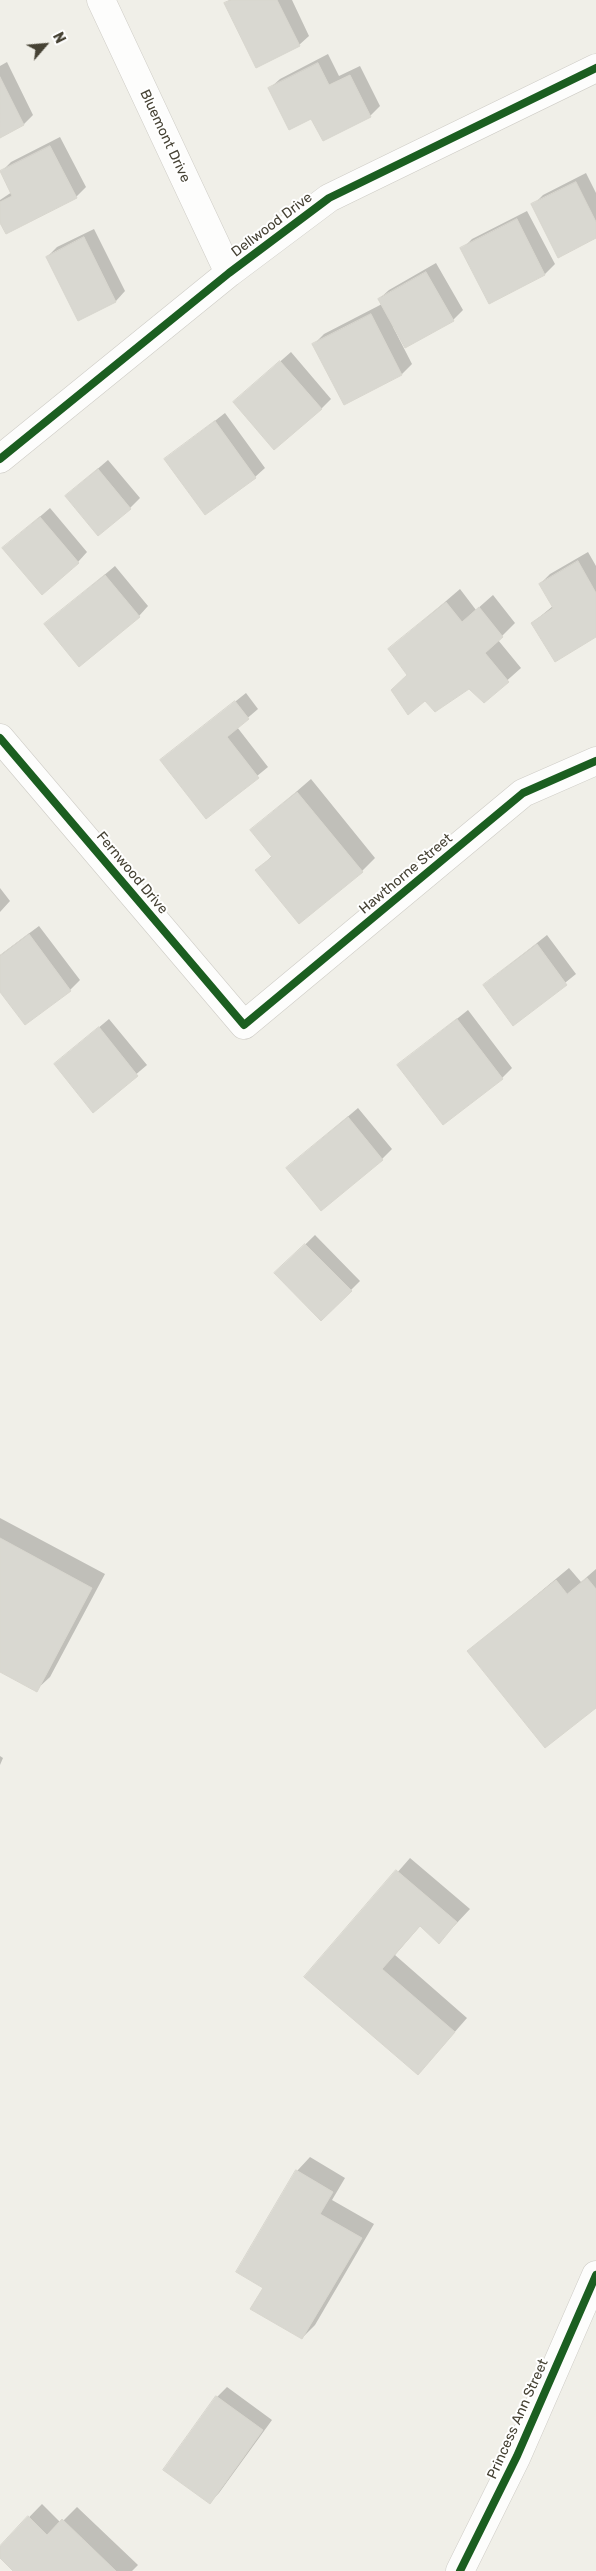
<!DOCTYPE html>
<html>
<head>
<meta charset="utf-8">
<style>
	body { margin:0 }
	#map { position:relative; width:596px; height:2571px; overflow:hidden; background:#f0efe8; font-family:Rubik,sans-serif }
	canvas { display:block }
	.north { position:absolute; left:20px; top:20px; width:50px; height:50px; -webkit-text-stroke:4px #fff; paint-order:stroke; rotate:63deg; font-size:14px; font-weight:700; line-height:20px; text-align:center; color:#464234 }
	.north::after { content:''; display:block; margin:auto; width:18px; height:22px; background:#464234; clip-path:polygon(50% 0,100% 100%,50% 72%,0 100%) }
</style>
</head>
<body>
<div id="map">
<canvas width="596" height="2571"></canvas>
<div class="north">N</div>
</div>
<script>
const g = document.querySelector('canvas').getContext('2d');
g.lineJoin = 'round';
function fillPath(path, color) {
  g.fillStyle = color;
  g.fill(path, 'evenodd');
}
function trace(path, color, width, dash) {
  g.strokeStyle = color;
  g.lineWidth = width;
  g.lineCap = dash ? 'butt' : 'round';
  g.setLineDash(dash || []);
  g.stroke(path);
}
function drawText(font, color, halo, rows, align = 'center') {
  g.font = font + ' Rubik,sans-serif';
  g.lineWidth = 4;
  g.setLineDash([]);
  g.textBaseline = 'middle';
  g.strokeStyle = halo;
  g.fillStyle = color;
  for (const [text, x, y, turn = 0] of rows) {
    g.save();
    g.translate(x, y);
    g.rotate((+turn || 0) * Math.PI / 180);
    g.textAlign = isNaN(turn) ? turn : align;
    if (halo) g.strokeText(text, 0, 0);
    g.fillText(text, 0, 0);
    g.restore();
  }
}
const shadow = new Path2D(`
	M229,0H292L309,36L299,45L226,4Z
	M328,54L339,76L360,66L380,106L370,116L312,117L270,88L280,79Z
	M7,62L33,115L24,124L0,137V66Z
	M60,137L86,187L76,197L0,220V200L12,192L1,172L11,162Z
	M586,173L596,193V237L533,205L543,195Z
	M527,211L555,264L545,274L489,302L462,249L472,239Z
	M94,229L125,291L116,301L79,319L47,257L57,247Z
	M436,263L463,310L453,320L393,327L412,364L402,374L344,404L314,344L324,334L382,304L379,299L389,290Z
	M291,352L331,399L321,409L234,402Z
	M225,413L265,468L255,477L166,459Z
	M108,460L140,498L130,508L66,496Z
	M50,508L87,552L78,562L14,539Z
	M588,552L596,566V636L532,623L553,606L540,584L550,574Z
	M115,566L148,606L139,616L46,624Z
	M460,589L476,610L493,595L515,623L498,640L521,668L484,701L469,688L408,674L390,649Z
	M246,693L258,709L237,727L268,767L206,818L162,760Z
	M311,779L375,858L362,871L257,870L272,856L252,830Z
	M0,888L10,901L0,912Z
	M39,926L80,980L70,990H0V955Z
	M547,935L576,974L514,1024L484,985Z
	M468,1010L512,1068L502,1078L399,1065Z
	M109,1019L147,1065L93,1111L55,1064Z
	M358,1108L392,1149L382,1159H298Z
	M315,1235L360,1281L321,1320L276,1273Z
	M0,1518L105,1574L50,1677L36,1690L0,1671Z
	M569,1568L581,1582L596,1569V1706L469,1651Z
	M0,1756L3,1758L0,1765Z
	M410,1858L470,1909L439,1942L420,1926L395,1955L467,2018L418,2074L306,1977Z
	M310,2157L345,2178L332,2200L374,2224L315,2325L302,2338L264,2287L297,2171Z
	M227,2387L272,2420L219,2493L209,2503L217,2397Z
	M42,2504L61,2523L77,2507L138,2565L132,2571H15L0,2557V2547Z`);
const building = new Path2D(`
	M231,0H277L300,46L256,68L224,3Z
	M318,63L329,85L350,75L371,117L323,141L311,119L289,130L268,88Z
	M0,77L24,125L0,138Z
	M50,146L77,198L6,234L0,223V202L12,196L0,171Z
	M576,182L596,222V238L558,258L531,204Z
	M517,219L545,275L489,304L460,248Z
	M84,237L116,302L78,321L46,257Z
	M426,272L454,321L405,348L378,299Z
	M371,314L402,375L344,405L312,344Z
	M280,361L322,409L274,450L233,402Z
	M215,421L256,478L205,515L164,459Z
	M98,469L131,509L98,536L65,496Z
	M40,517L79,563L42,595L2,548Z
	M578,561L596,593V637L555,662L531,623L553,608L539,584Z
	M105,575L140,617L79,667L44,624Z
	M446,602L462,622L479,607L503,637L485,653L509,682L484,703L469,689L435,712L425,701L408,715L391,690L407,675L388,649Z
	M235,701L249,719L227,737L259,778L206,819L160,760Z
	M297,792L363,872L299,924L255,870L272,857L250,830Z
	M29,934L71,991L25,1025L0,992V956Z
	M537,944L567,985L513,1026L483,985Z
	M457,1019L503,1079L443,1125L397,1065Z
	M99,1027L138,1076L93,1113L54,1064Z
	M348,1117L383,1160L321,1211L286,1168Z
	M305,1244L352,1291L321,1321L274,1273Z
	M0,1538L92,1588L37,1692L0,1672Z
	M587,1578L596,1589V1708L545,1748L467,1651L556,1580L567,1594Z
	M396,1870L457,1922L439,1944L420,1926L382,1969L455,2032L418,2075L304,1977Z
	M296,2170L333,2192L320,2214L362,2238L302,2339L250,2309L263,2288L236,2272Z
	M216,2396L263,2430L210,2504L163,2470Z
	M28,2516L47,2535L62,2519L116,2571H13L0,2558V2546Z`);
const minor = new Path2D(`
	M101,0L229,273
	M0,459L229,273L329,198L596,68
	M0,738L244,1025L523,793L596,761
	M460,2571L517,2456L596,2275`);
const cycleway = new Path2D(`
	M0,459L229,273L329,198L596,68
	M0,738L244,1025L523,793L596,761
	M460,2571L517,2456L596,2275`);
const streetNames = [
	["Bluemont Drive",165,136,65],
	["Dellwood Drive",272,225,-37],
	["Fernwood Drive",132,873,50],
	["Hawthorne Street",406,874,-40],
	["Princess Ann Street",518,2419,-66]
];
fillPath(shadow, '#0003');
fillPath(building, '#d9d8d1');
trace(building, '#d8d6ce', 1);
trace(minor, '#ceccc6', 29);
trace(minor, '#fdfdfc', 28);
trace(cycleway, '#1b5e20', 8);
drawText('14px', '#464234', '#fff', streetNames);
</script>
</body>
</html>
